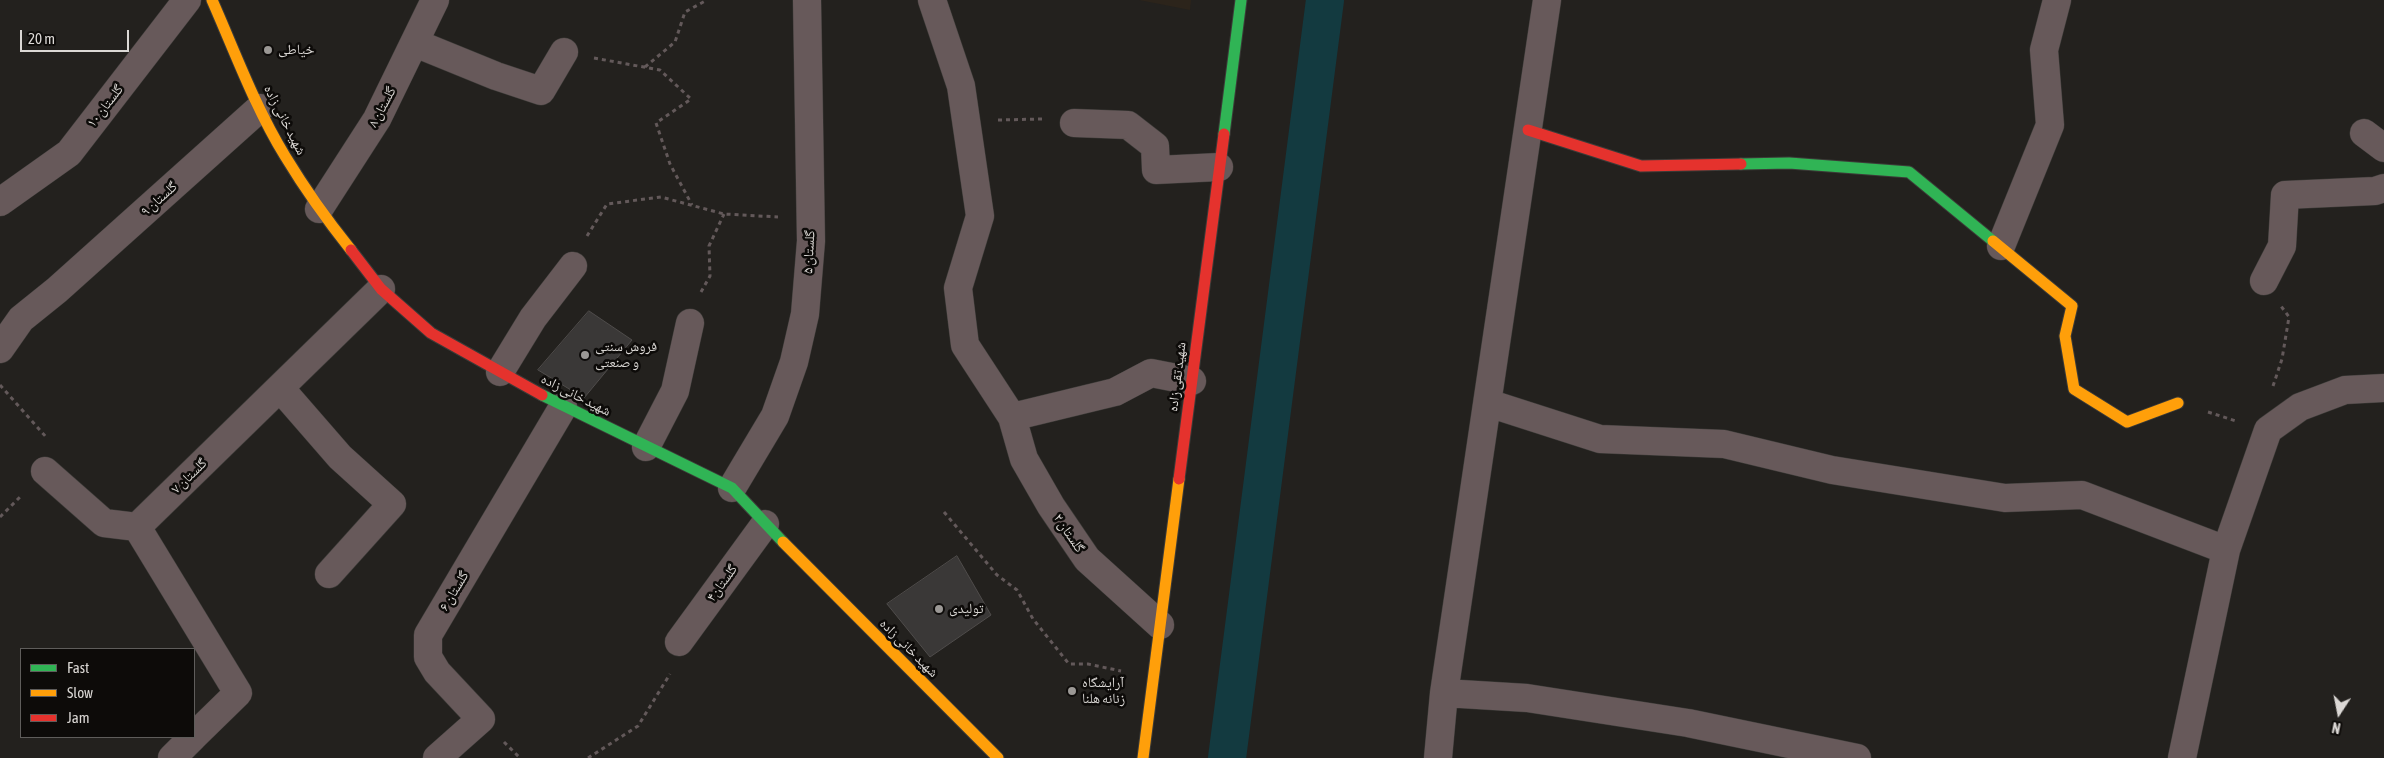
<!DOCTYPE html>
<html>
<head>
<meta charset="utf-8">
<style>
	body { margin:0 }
	#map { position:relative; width:2384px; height:758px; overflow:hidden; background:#23211e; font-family:"Asap Condensed",sans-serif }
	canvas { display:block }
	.legend { position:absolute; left:20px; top:648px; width:175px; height:90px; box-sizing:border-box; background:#0d0b09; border:1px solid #5f5d5b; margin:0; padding:6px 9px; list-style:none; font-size:15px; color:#dbd8d5 }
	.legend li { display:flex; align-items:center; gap:10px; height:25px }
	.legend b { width:25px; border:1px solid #5f5d5b }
	.north { position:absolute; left:2314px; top:688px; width:50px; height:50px; -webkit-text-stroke:4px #0d0b09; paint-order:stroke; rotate:191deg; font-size:14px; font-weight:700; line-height:20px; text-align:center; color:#dbd8d5 }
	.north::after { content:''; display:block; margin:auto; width:18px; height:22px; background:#dbd8d5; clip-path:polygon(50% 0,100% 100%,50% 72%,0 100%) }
	.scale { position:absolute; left:20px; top:30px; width:109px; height:22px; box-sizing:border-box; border:2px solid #dbd8d5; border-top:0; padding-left:6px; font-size:15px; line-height:18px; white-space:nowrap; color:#dbd8d5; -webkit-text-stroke:4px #0d0b09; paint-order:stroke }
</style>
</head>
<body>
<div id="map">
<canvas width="2384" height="758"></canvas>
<ul class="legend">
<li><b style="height:6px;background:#30b455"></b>Fast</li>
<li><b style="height:6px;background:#ff9f0a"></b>Slow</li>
<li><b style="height:6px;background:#e5322d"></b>Jam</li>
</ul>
<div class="north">N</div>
<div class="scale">20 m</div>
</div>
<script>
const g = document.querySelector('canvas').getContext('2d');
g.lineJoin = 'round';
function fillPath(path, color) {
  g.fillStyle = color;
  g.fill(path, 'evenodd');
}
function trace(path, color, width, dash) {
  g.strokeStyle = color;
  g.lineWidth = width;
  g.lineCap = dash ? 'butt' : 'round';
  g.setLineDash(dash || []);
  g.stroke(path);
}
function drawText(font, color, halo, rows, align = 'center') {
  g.font = font + ' "Asap Condensed","Noto Naskh Arabic",sans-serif';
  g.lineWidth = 5;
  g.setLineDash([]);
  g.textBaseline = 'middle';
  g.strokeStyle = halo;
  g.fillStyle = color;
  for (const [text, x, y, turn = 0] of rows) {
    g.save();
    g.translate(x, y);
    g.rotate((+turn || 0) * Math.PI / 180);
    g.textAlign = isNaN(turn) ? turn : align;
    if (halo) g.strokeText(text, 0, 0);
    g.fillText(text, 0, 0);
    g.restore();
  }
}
const built = new Path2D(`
	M1139,0H1191L1190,10Z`);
const canal = new Path2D(`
	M1227,758L1325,0`);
const building = new Path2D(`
	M589,311L632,340L584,398L538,370Z
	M957,556L991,615L930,657L887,604Z`);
const path = new Path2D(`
	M594,58L660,70L691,99L656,123L670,164L692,205
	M645,67L675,42L685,12L707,0
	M998,120L1042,119
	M587,236L607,204L661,197L724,214L778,217
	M701,292L710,276L709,246L724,214
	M0,385L47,438
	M2273,386L2282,359L2289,317L2281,306
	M2208,412L2236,421
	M944,512L997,575L1017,590L1033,619L1069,664H1088L1121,671
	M0,517L22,495
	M504,742L520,758
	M588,758L638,726L670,674`);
const street = new Path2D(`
	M932,0L961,86L980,216L958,288L965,345L1012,417L1024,459L1051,506L1087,559L1160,625
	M415,43L496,76L541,91L564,52
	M1074,123L1128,125L1155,146L1156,170L1219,167
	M2364,133L2384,148
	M0,202L69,153L187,0
	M319,209L377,119L435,0
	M2001,246L2050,125L2044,50L2057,0
	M2264,281L2282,246L2285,195L2375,191L2384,188
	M0,349L21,319L57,290L260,108
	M500,372L533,318L573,266
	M280,388L340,457L392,504L329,574
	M1488,403L1600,439L1724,444L1832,470L2005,498L2082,495L2226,550
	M1012,417L1115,392L1151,373L1192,381
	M646,447L675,391L690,323
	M45,471L104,523L137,527
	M732,488L775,416L794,362L805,314L811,241L807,0
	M679,642L765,524
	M1444,693L1527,698L1688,723L1857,758
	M194,736L238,693L137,527L381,289
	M172,758L193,737
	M437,758L481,719L437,672L428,657V635L563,407
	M1438,758L1444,693L1547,0
	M2182,758L2226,550L2268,430L2300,407L2345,390L2384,388`);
const fast = new Path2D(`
	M1224,134L1241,0
	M1741,164L1789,163L1909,172L1993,241
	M542,395L732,488L783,542`);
const slow = new Path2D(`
	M212,0C235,52 255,107 285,156C305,189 327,220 351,250
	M1993,241L2072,306L2065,336L2074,389L2127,422L2178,403
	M783,542L998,758
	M1143,758L1179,479`);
const jam = new Path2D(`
	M1528,130L1641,166L1741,164
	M351,250L381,289L431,333L542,395
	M1179,479L1224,134`);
const markers = [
	[268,50,5,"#9b9895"],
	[585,355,5,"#9b9895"],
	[939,609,5,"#9b9895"],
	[1072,691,5,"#9b9895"]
];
const poiNames = [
	["خیاطی",278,50],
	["فروش سنتی",595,347],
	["و صنعتی",595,363],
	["تولیدی",949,609],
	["آرایشگاه",1082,683],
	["زنانه هلنا",1082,699]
];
const streetNames = [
	["گلستان ۱۰",105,106,-52],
	["گلستان ۸",382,107,-62],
	["شهید خانی زاده",285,120,63],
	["گلستان ۹",159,199,-42],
	["گلستان ۵",809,252,-87],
	["شهید تقی زاده",1177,377,-83],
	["شهید خانی زاده",576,395,27],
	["گلستان ٧",189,476,-44],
	["گلستان ۲",1069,533,56],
	["گلستان۴",722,583,-54],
	["گلستان ۶",454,591,-59],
	["شهید خانی زاده",909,648,45]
];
fillPath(built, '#2c241b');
trace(canal, '#133a40', 38);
fillPath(building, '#3a3837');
trace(building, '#4f4c4b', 1);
trace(street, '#3c3b38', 29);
trace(fast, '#3c3b38', 13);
trace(slow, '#3c3b38', 13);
trace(jam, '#3c3b38', 13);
trace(path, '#63595a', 3, [4, 4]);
trace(street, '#67595a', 28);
trace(fast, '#30b455', 11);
trace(slow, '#ff9f0a', 11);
trace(jam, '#e5322d', 11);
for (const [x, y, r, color] of markers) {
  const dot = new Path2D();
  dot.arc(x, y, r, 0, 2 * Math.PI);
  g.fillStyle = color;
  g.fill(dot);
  trace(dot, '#0d0b09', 2);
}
drawText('14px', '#dbd8d5', '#0d0b09', poiNames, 'left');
drawText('14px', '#dbd8d5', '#0d0b09', streetNames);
</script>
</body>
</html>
